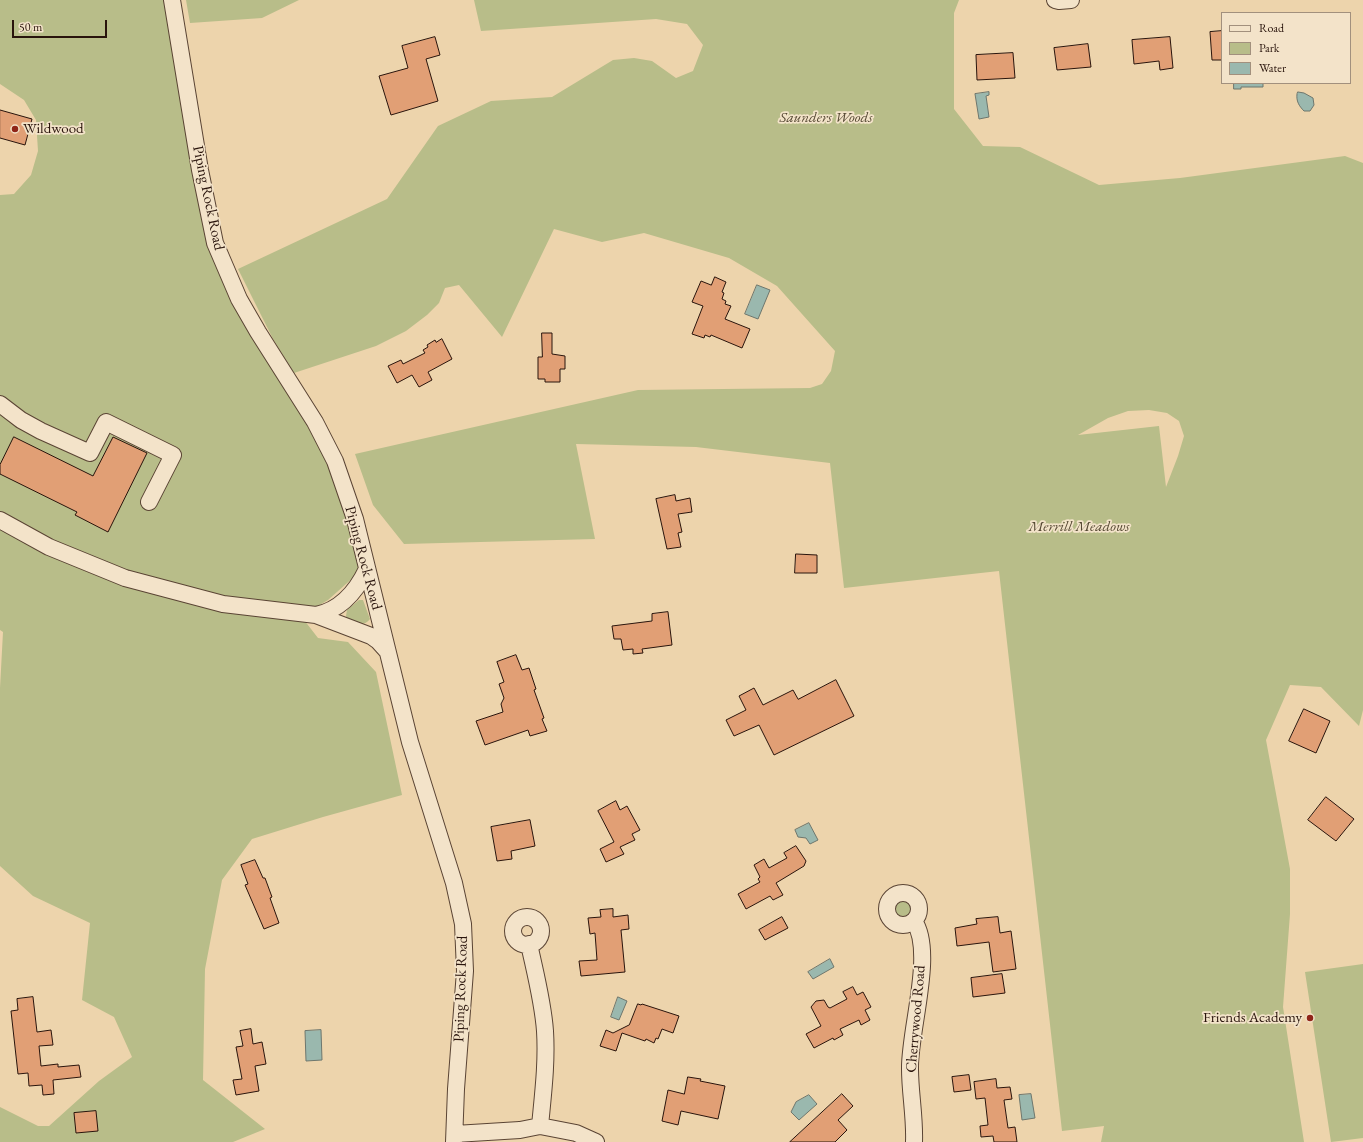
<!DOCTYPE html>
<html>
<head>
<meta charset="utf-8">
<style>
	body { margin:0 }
	#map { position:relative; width:1363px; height:1142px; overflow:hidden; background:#edd4ac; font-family:"EB Garamond",serif }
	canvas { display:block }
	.legend { position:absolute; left:1221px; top:12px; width:130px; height:72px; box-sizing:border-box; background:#f3e3c9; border:1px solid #a2907d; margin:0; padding:5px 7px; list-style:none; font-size:12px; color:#29140c }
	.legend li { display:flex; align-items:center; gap:8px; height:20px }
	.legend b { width:20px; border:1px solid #a2907d }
	.scale { position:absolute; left:12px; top:20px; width:95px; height:18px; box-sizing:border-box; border:2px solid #29140c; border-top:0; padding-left:5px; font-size:12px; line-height:14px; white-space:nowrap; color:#29140c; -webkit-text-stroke:3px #f3e3c9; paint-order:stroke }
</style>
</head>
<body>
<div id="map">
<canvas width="1363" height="1142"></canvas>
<ul class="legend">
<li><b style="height:5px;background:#f3e3c9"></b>Road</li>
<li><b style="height:11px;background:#b8bd89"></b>Park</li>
<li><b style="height:11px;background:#9ab8ae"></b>Water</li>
</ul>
<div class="scale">50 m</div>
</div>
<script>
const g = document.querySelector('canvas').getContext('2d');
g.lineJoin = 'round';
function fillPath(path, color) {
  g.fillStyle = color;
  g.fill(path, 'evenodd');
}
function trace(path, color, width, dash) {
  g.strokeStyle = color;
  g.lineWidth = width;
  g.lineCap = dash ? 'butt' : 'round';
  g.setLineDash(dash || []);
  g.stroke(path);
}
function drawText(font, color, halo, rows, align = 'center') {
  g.font = font + ' "EB Garamond",serif';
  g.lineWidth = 3.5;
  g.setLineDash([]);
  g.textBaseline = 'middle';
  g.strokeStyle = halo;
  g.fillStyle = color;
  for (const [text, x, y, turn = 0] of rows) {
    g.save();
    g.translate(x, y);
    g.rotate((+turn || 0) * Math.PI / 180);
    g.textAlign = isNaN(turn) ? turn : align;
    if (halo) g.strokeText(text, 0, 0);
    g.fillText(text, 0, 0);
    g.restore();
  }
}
const green = new Path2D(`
	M0,0H171L215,243L330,459L364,568L328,600L301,616L318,638L348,642L376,672L402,795L323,817L252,839L222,880L205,969L203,1080L265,1129L233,1142H0V1107L38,1126H49L99,1081L132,1057L114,1017L82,1000L90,923L33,896L0,866V688L3,632L0,630V195L14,194L31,175L38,151L36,120L24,100L0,84Z
	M186,0H299L262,18L190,23Z
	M474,0H959L954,13V109L983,146L1020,147L1099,185L1180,178L1345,156L1363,163V710L1359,726L1321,687L1290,685L1266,740L1290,869V914L1283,1007L1304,1142H1101L1104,1126L1062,1131L999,571L844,588L830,463L696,447L576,444L595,539L404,544L373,505L355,454L638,390L810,388L822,384L831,371L835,351L777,286L729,258L644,233L602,242L554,229L502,337L459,285L445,288L439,303L427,315L406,331L376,346L294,373L273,339L238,269L387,199L438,126L491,101L552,97L613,60L634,58L652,61L676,78L693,71L703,45L687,24L656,19L481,31ZM1149,410L1167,413L1179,421L1184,436L1178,456L1166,487L1159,426L1078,435L1108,418L1128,411Z
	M359,600H363L370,619C363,628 356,622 347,619L346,616L347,610Z
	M892 909a11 11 0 1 1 22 0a11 11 0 1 1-22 0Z
	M1363,964V1138L1331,1142L1305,972Z`);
const water = new Path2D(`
	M1234,83H1263V87H1241V89H1234Z
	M989,92V95L986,96L989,117L979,119L975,94Z
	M1298,92L1304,93L1313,98L1314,105L1310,111H1304C1299,106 1296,101 1297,94Z
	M757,285L770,290L758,319L745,314Z
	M809,823L818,840L810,844L806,838L798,837L795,830Z
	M830,959L834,967L813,979L808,972Z
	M618,997L627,1001L619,1020L611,1017Z
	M321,1030L322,1060L306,1061L305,1031Z
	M1031,1094L1035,1118L1022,1120L1019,1095Z
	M809,1095L817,1104L799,1120L791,1112L796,1102Z`);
const building = new Path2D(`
	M1222,31V60H1212L1210,32Z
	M435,37L440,55L426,59L438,101L391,115L379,76L408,68L402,46Z
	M1170,37L1173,68L1160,70L1159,61L1134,64L1132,40Z
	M1088,44L1091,67L1057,70L1054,48Z
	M1013,53L1015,78L977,80L976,55Z
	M0,110L32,119L25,145L0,138Z
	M715,277L726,282L722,292L724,293L722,299L726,301L725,304L731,306L725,319L750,329L742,348L711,335L710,337L705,335L704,338L692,334L703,306L692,302L701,281L711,285Z
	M542,333H552V354L565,356V369H560V382H545V379H538V357H542Z
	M442,339L452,359L428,372L432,380L419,387L412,375L397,383L388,366L401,360L403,364L425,353L423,350L428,347L427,345L435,340L436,342Z
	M14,437L93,476L113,437L147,453L108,532L75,515L77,512L0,474V465Z
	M675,495L676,501L690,498L692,512L678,514L682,532L678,533L681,547L667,549L656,499Z
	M796,554L817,555V573H795Z
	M668,612L672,645L642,649L643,653L633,654V649L623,650L621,639H614L612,626L652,621V614Z
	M516,655L522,670L529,668L536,689L534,690L544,718L542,719L547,731L530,736L528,730L485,745L476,721L503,712L501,704L504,698L499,684L504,682L497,662Z
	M836,680L854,716L774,755L759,725L734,736L726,720L746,710L739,696L754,688L763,705L793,690L798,699Z
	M1304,709L1330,721L1316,753L1289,741Z
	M1326,797L1354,819L1336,841L1308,820Z
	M616,801L620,810L627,806L640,830L632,834L635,840L620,847L624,854L606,862L600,849L614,842L598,811Z
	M530,820L535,846L511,851L512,859L497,861L491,827Z
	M796,846L806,861L804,866L776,883L783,895L773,900L770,896L746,909L738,894L760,882L758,879L760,877L754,865L764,859L769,868L787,858L784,853Z
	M255,860L263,878H265L272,897L270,898L279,923L264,929L245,885L248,884L241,865Z
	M613,909V917L628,915L629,929L621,930L625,972L581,976L579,961L597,960L595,933L590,934L588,918L601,917L600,910Z
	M782,917L788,928L765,940L759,930Z
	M998,917L1000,933L1011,931L1016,969L993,972L989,942L957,946L955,928L977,924L976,919Z
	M1002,974L1005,993L973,997L971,978Z
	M853,987L857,995L863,992L871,1007L865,1010L870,1020L861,1025L859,1020L840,1029L843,1035L834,1040L833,1038L814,1048L806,1034L821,1026L811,1007L816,1001L824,1000L828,1007L830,1008L847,999L843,992Z
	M33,997L37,1032L51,1030L53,1045L39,1046L41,1066L58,1064V1067L79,1065L81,1077L53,1080L54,1094L43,1095L42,1085L29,1086L28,1073L18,1074L11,1011L18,1010L17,999Z
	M638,1004L641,1005L642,1004L679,1016L673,1033L662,1029L658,1039L656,1038L654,1043L646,1039L645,1041L622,1033L616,1051L600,1046L606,1030L613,1033L629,1025Z
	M251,1029L253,1044L262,1042L266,1064L255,1066L259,1091L236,1095L233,1080L242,1079L236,1047L243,1046L240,1031Z
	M969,1075L971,1090L954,1092L952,1077Z
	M688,1077L701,1079L700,1081L725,1086L718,1119L681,1111L678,1125L662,1121L668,1090L684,1094Z
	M996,1079L997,1088L1010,1087L1012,1099L1004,1100L1008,1128L1015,1127L1017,1142H994L993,1136L981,1137L980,1126L988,1125L985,1098L976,1099L974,1082Z
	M842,1094L853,1106L838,1120L847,1130L835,1142H790Z
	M96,1111L98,1131L76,1133L74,1113Z`);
const minor = new Path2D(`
	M172,0L200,170L215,243L239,299L258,332L315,422L335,461L355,519L410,742L454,883L463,924L465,971L456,1089L454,1142
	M1055,0L1059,1L1071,0
	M0,404L21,420L41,431L90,453L106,422L173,455L149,502
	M0,520L49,547L125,578L223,604L316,615L371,636L378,641L387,651
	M316,615C341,610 357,590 367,569
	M887 909a16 16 0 1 1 32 0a16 16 0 1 1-32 0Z
	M513 931a14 14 0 1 1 28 0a14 14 0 1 1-28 0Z
	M914,921C935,952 909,1031 910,1069C910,1093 915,1117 914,1142
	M529,944C535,972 543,1002 545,1031C547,1063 543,1094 540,1126
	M455,1134L520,1130L540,1126L576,1133L596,1142`);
const markers = [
	[15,129,4,"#8f2418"],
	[1310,1018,4,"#8f2418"]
];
const parkNames = [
	["Saunders Woods",826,118],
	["Merrill Meadows",1079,527]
];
const poiNames = [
	["Wildwood",23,129],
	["Friends Academy",1302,1018,"right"]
];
const streetNames = [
	["Piping Rock Road",208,198,78],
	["Piping Rock Road",363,558,75],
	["Piping Rock Road",461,989,-88],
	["Cherrywood Road",916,1019,-85]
];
fillPath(green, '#b8bd89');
fillPath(water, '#9ab8ae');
trace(water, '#6d766d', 1);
fillPath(building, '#e19f75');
trace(building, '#29140c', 1);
trace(minor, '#5a4434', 18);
trace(minor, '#f3e3c9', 16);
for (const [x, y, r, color] of markers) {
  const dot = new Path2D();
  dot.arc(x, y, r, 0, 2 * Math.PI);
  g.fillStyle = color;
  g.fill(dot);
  trace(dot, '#f3e3c9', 1.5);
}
drawText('italic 15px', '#544732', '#f3e3c9', parkNames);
drawText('15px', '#29140c', '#f3e3c9', poiNames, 'left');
drawText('15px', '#29140c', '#f3e3c9', streetNames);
</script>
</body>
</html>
